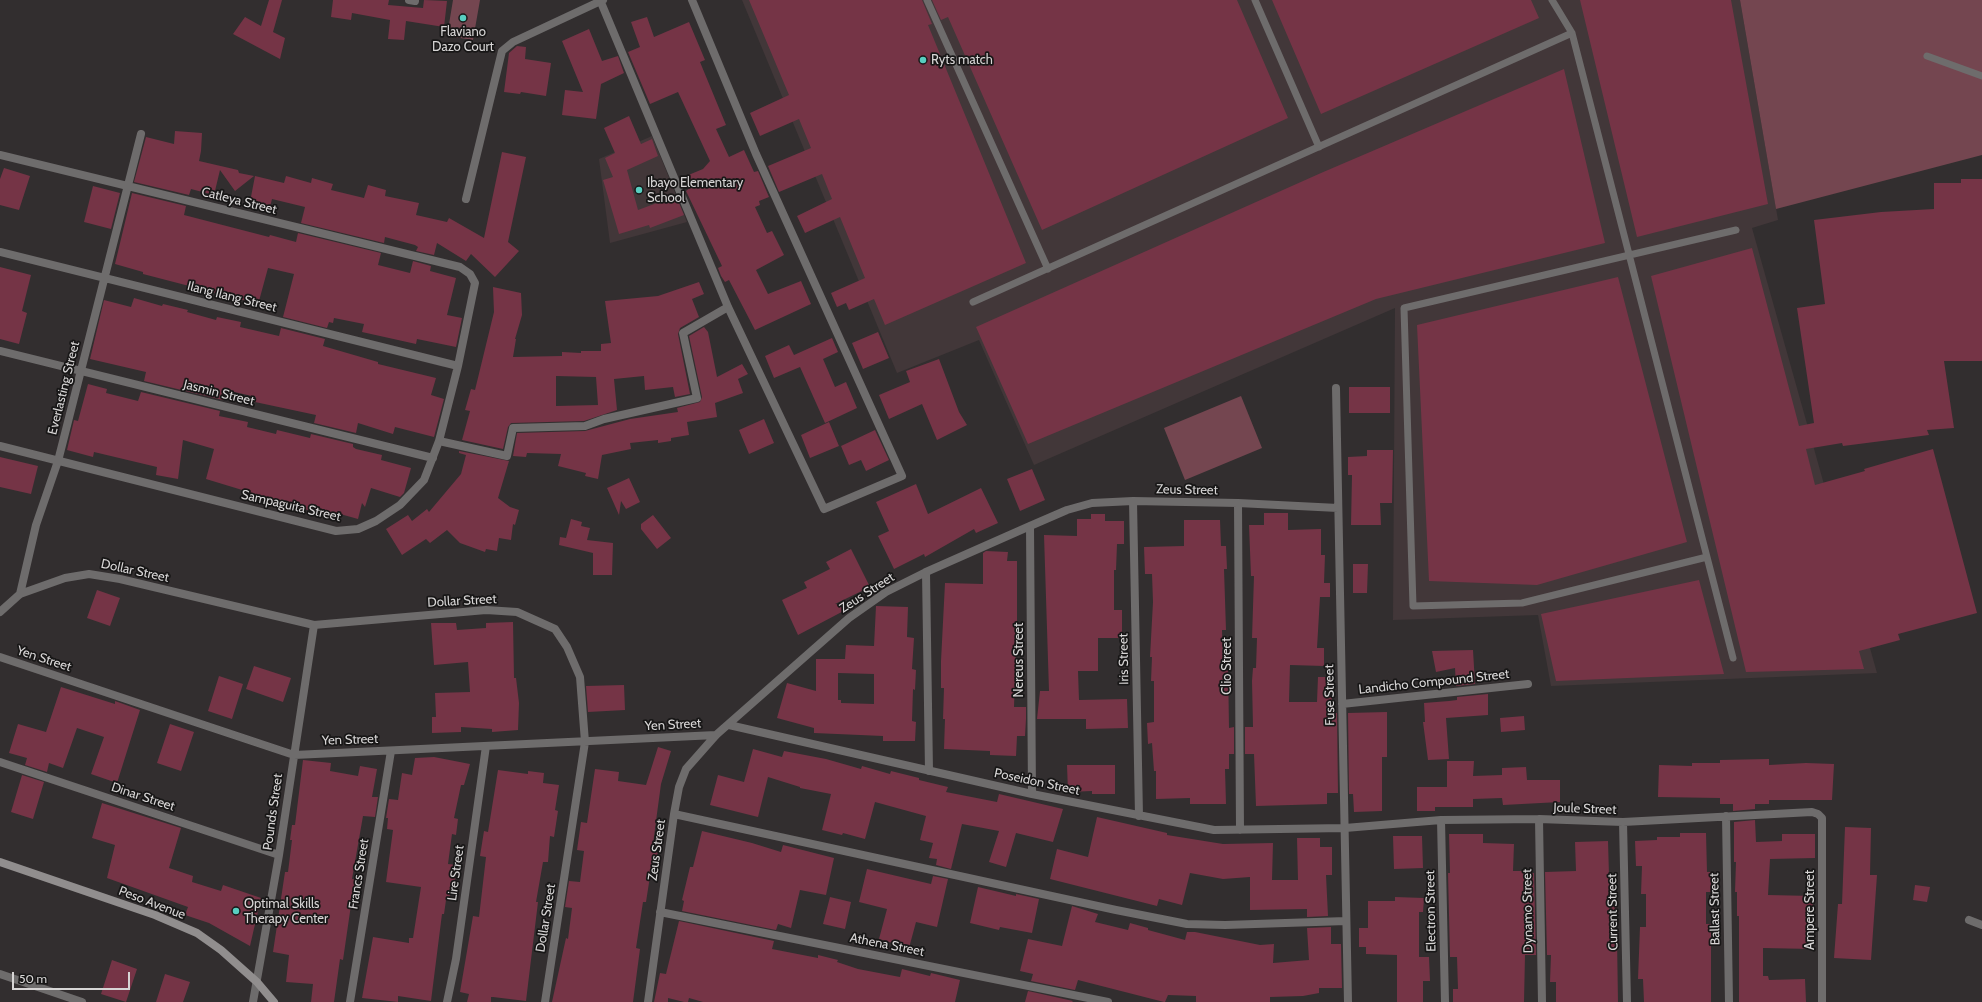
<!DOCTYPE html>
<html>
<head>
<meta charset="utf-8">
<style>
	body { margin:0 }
	#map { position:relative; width:1982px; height:1002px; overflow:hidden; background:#322e2f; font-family:Cabin,sans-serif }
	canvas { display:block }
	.scale { position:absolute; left:12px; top:972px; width:118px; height:18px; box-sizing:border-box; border:2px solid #d7d5d5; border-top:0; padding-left:5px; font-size:12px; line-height:14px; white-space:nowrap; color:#d7d5d5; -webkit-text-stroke:3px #181717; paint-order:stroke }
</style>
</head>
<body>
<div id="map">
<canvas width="1982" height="1002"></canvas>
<div class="scale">50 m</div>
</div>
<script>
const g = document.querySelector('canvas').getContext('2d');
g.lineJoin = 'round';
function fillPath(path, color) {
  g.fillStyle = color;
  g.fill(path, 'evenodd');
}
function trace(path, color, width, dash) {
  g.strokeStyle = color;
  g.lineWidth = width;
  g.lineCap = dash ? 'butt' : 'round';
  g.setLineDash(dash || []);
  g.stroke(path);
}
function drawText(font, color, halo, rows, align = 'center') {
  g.font = font + ' Cabin,sans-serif';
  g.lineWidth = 3.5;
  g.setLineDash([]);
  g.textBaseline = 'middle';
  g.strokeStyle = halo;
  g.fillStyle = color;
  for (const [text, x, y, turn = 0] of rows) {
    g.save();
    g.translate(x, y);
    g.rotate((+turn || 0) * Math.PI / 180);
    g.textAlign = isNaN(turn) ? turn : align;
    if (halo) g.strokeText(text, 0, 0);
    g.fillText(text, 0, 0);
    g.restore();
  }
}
const built = new Path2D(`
	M742,0H1740L1778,220L1752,228L1877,673L1551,686L1538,615L1393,620L1395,308L1034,465L979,340L897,373Z
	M652,136L687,222L610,243L599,159Z`);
const green = new Path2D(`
	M453,0H480L473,40L447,36Z
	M1740,0H1982V155L1776,209Z
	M1241,396L1262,448L1185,480L1164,428Z`);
const building = new Path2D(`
	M269,0H282L273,32L285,38L280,59L233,34L245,17L261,26Z
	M333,0H389L388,5L423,8L424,0L447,1L444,27L406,21L404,40L388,39L390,20L352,13L351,20L331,17Z
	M749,0H922L932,24L928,25L1026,263L885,325L874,299L849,310L846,303L837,307L831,293L865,278L840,217L805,233L797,216L832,199L822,174L779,192L768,166L811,148L799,119L760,136L750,113L789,95Z
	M932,0H1237L1288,118L1042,230L948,17L941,20Z
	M1272,0H1531L1539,18L1321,114Z
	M1580,0H1731L1768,204L1637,237Z
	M647,17L654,37L689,22L705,60L700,62L726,125L716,129L729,157L744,150L754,172L758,171L769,197L759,201L760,205L755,207L767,233L772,231L784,255L756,270L768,294L801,281L811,304L755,330L729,280L725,282L721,276L718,268L722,266L686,191L691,187L686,176L703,169L710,161L678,92L650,104L628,52L640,47L631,22Z
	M589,29L602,61L618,56L624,73L601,84L596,119L562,115L565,90L583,92L562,41Z
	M517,46L526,47L525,59L551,63L546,96L521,92L520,94L504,92L509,53Z
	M1564,69L1605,243L1376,299L1028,444L976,327L1321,173Z
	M629,116L641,144L652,139L658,156L627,170L638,210L676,196L684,215L650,228L649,225L619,234L603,180L613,177L605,158L615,153L604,128Z
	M175,131L202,133L201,151L199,161L238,170L239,173L254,176L235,191L220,170L214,195L191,189L189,195L134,182L146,137L174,144Z
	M502,152L526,157L508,242L519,251L495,277L471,254L466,261L437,243L434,255L416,251L418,247L415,245L385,237L384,243L301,223L305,207L272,199L270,207L250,202L255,176L284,183L286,176L311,183L312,178L333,184L331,190L364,198L368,185L386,190L385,196L419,203L416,215L447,222L449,218L484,238Z
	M4,168L30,176L19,210L0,205V179Z
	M1961,179H1982V361H1944L1954,428L1927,430L1929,435L1843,446L1842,443L1806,449L1815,485L1865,471L1864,469L1933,449L1977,613L1898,634L1900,640L1859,651L1864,669L1746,672L1651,276L1752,248L1799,426L1814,423L1797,308L1825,304L1814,220L1881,212L1934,209V183H1961Z
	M93,186L120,193L111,229L84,222Z
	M132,193L186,206L184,215L269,237L270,235L296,242L298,233L381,253L378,265L410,273L413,261L431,266L430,271L456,278L447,315L462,318L456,347L417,339L416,344L362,332L364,324L334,318L333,323L329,322L327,328L283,317L294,274L268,268L259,301L248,297L247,301L143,274V272L115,264Z
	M0,267L31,275L22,311L27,313L19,344L0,339Z
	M1618,277L1687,542L1537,585L1429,581L1417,325Z
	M699,282L704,294L692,299L699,317L680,328L678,334L690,394L675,397L673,387L645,390L644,376L614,379L617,410L584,421L511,423L508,427L503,449L462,440L470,411L465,410L471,389L475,390L494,312L493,287L521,293L522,315L515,339H516L513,357L562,356V352L581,353V351H601V344L611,343L605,301L658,296ZM556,376L596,377L598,405L556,406Z
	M134,298L162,306L163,304L188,310L187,312L216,320L217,317L241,322L240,327L279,336L281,328L325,339L323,346L378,362V364L436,378L431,395L444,399L434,437L395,427L393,434L358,423L356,433L314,423L316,415L255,402L256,397L226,390L223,400L144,381L146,372L90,359L104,300L131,307Z
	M704,327L708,332L717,377L742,364L748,374L738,379L743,393L715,403L717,417L687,422L689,435L671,438V441L658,443V440L630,443L631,449L602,455L598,479L585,476L586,473L558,466L561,454L527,453L526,457L513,456L517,433L585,431L630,419L678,412L677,408L700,402L702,397L689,336Z
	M878,332L889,358L863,369L852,343Z
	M832,338L838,352L823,359L835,387L846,382L857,408L825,423L800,367L774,378L765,356L789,345L794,355Z
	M939,359L959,412L967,425L937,440L922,404L889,419L879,395L910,382L906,371Z
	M88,384L107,389L106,393L138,401L141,392L220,411L219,416L248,422L247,427L276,434L277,430L310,438L311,434L353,444V447L356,449L382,455L381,460L411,468L404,493L400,497L371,488L365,507L362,503L358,519L333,512L331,517L206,479L214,449L183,440L178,479L156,475L157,467L94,452L93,457L67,450L74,420L78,421Z
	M1349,387H1390V413H1349Z
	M764,419L774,443L749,454L739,430Z
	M829,422L839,446L810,458L801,435Z
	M875,430L889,460L866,471L861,460L849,465L841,446Z
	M1367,450H1393L1392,503H1380L1381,525H1351L1352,475H1348V457L1367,456Z
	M459,451L509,461L498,498L510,507L519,510L515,525L513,524L511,540L499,538L497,551L486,549L485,552L460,543L447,530L430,543L426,539L402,555L386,529L408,515L412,521L427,509L429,512L461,474L466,455L459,453Z
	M0,457L38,466L31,494L0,487Z
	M1032,469L1045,500L1020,511L1007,479Z
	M629,478L640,502L626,509L621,501L619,515L607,488Z
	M916,484L928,514L981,488L998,523L976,533L974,529L925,557L924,554L894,569L878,536L889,531L876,502Z
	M1264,513H1288V530L1321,529V555H1325L1324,583H1330V597H1320L1317,648H1324V666L1290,665L1289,702H1317L1318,677H1332V713H1337L1338,793H1327V804L1256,806L1254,754H1245V727H1253L1252,681L1253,668H1256L1257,638H1252L1254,576H1251L1249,525H1264Z
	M1091,514H1105V521H1124V544H1117L1116,570H1114V610H1122V638H1098V671H1078L1079,700L1127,699L1128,728L1086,729V719H1037L1040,691H1049L1044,535L1077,536V519H1091Z
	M653,515L671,538L657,549L641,529V524Z
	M571,519L582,522L581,526L590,528L587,540L613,543L612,575H593V553L559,545L560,537L566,538Z
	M1184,520H1220L1221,546H1226L1227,569H1224L1226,630H1222L1223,662H1228L1229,728L1234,727V754H1229V769H1225L1226,804H1190V798L1156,799V771H1154L1152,743L1148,744L1147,723L1154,722V681H1151L1152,657H1150L1153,602L1152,574H1145L1144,547L1184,546Z
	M851,549L870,587L835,604L855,605L798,635L782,600L807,588L804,582L830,569L826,562Z
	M986,551L1008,552L1007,561H1017V623H1022L1021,648H1016L1014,707H1026V719L1025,736H1017L1016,756L990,755V751L944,749L945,719H943L944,688H941V661L945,583L983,584V553Z
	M1353,564H1368L1367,593H1353Z
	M1699,580L1724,674L1556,681L1541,614Z
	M97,590L120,598L110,626L87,618Z
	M876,606L908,607L907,637L914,638L912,669L916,670L915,690L913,689L912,721L916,722L915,741H883V736L814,733V728L777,718L787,683L816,691V659H845L846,645L874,646ZM838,673L874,674V704L841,703V700H838Z
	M513,622L514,678H516L519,703L518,730L492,732V729L461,727V732L432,733V717H436L435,693L470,692L468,662L434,665L431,623H456L457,630L486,628V623Z
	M1473,650L1475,684L1456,686L1455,668L1436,672L1432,651Z
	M254,666L291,678L283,702L246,689Z
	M219,676L243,684L232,719L208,711Z
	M624,685L625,710L588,712L586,686Z
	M61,687L115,704V701L140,710L117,783L91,774L104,737L77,728L63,768L49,763L47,772L25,765L27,758L9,753L18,724L46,732Z
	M1488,694V715L1446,718L1449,759L1428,760L1423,722H1425L1424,703L1449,701L1457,700V697Z
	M1387,712V757H1382V811L1354,812L1353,794H1349L1348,713Z
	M1524,716L1525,730L1501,732L1500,718Z
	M170,724L194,732L181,771L157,763Z
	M658,747L671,751L661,784L656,821L653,844L659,845L655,871L651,870L646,902H643L636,948L640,949L633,1002H552L566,938L568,939L572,908L565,907L569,881L580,882L584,851L577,850L581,822L587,823L595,769L619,772L618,781L646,785Z
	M753,749L782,757L784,751L826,759L861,769L862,766L890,774L891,771L919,778V780L948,787L946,792L997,802L999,794L1063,809L1053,842L1016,833L1006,867L989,862L999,831L962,824L951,869L936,865L937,859L929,858L933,843L920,840L926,816L875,802L865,839L843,833L842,835L822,830L831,794L800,788V787L768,777L758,817L710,805L718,775L744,782Z
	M434,757L470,764L464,785H461L454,818L458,819L456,835L452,834L448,864L457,865L454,887H451L449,901L446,900L444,914H442L431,1001L398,996V1002L362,998L373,937L409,943V938H413L421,887L386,882L393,830L387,829L388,818H386L389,799L398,800L402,773L412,775L415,758Z
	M1769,759V765L1806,763L1834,764L1832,800H1769V804H1755V809L1733,811V804H1720V798L1658,797L1659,765L1692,766V763H1720V760Z
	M303,760L331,763L330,771L358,776L360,766L377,769L372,797H378L375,817L363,816L352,879L358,880L354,906L351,905L343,960L340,959L334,1002H311L313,984L286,982L289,955L273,952L285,872H288L292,840H290L292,825H295Z
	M1447,761H1474L1473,776L1502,775V768L1526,767L1527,780H1560V802L1503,805L1502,798L1473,799V807H1435V811H1417V787H1447Z
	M1067,765H1115V794H1092V791L1068,792Z
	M498,770L528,774V771L544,773L543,783L559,785L555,810L558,811L554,837L550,836L548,862H543L536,902H538L526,1001L493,997H491V1002H467L469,994L460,992L473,916L479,917L486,857L480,856L484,831L488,832Z
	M22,775L44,782L33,819L11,812Z
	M102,803L181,828L169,868L193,876L192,882L221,891L223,885L261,898L250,946L209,923L185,915L188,907L107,878L115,845L92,838Z
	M1097,817L1167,833V835L1223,844L1273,843L1272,880H1298L1297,838H1320V847H1332V875H1326L1328,916L1307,917V909L1250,910V877L1223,879L1190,873L1182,905L1159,899L1157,906L1050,879L1057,849L1088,857Z
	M1755,820L1756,842L1782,841V834H1815V858L1770,859L1768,895L1813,896L1812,949L1763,948V976H1768L1769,980L1805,979L1806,1002H1739V916H1737V892H1735L1736,862H1734V822Z
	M1845,827L1871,828L1870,875H1877L1871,960L1834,958L1838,904H1842Z
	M702,831L752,843L781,852L783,845L834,858L826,895L800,890L791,928L778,924L776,930L682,911L684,901L682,900L690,867H693Z
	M1680,833H1706L1707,872H1711V892H1706V924H1711V1002H1644L1643,979H1638L1640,927H1646V894H1641L1642,866H1636L1635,841L1657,840V837H1680Z
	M1449,834H1483V843L1514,844L1513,871H1522V873H1534L1536,955H1525L1524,1002H1453V989H1458L1457,957H1450L1448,873H1450Z
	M1393,836H1422L1423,868L1394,869Z
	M1608,841L1609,875H1616L1618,1002H1556V982H1550L1551,955H1547L1545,872L1576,871L1575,842Z
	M867,869L931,884L933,876L948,879L937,927L916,922L909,948L879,939L887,909L859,902Z
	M1915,885L1930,887L1927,902L1913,900Z
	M978,887L1016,896V894L1039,899L1032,933L1000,927L999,930L970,923Z
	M830,897L851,902L845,929L823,924Z
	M1395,897L1424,898L1423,912H1419V957H1429L1430,981H1423V1002H1397V955L1366,954V947H1359V928H1368V901H1395Z
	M1072,906L1098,914L1095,922L1128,930L1130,923L1148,928V930L1185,940L1187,932H1195L1260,945L1274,944L1273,963L1309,960L1307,928L1331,927V944H1341L1342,988H1319V993L1303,996L1270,997V1002H1196V996L1168,995L1165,1002H1164L1078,980L1075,990L1031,981L1033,974L1020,971L1028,939L1062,946Z
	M679,921L774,941L772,949L818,958V955L838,960L837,962L858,969L900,977L902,969L930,976L931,973L960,980L955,1002H703L689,998L688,1002H684L668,998V1002H654L660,973L666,974Z
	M112,960L137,969L126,1002L101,994Z
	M165,974L190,982L183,1002H156Z
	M1028,991L1073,1001L1072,1002H1025Z`);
const lane = new Path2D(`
	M927,0L1048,269
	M1255,0L1319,147
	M1552,0L1572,33L1733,658
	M1927,56L1982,76
	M973,302L1572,33
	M1707,557L1522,603L1413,606L1404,308L1736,230`);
const street = new Path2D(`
	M409,0L415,1
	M600,0L728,307L824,509L902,476L756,154L692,0
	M0,155L460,267L470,274L475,283L458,366L439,441L424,480L400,505L376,521L358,529L336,531L0,446
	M466,199L502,51L513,42L603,0
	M0,252L458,366
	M0,351L433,458
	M1336,388L1348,1002
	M439,441L507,456L513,428L585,426L604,419L697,398L683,333L728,307
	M1133,501L1139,816
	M1238,503L1240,830
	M1030,526L1032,794
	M926,572L929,771
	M20,594L36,525L58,461L141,134
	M0,612L20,594L65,578L89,574L120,579L314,625L486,610L517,612L555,629L567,647L580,677L585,742L545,1002
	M0,657L294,755L716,735
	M1342,704L1528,684
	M729,725L1032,794L1214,830L1345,828L1441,820L1539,819L1623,822L1812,812L1818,814L1822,818V1002
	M0,762L279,855
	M674,814L1116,910L1187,924L1225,925L1346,921
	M1726,816L1729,1002
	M1539,819L1542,1002
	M1441,820L1445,1002
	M1623,822L1627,1002
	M660,912L1108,1002
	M1969,920L1982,925
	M0,974L82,1002
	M253,1002L279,855L314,625
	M350,1002L391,751
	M447,1002L456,959L486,746
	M648,1002L674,814L679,787L686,769L716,735L849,618L886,592L926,572L1030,526L1067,510L1092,503L1133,501L1238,503L1338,508`);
const secondary = new Path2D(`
	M0,862L155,915L197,933L221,950L257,982L274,1002`);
const markers = [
	[463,18,4,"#58cec0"],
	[923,60,4,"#58cec0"],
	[639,190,4,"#58cec0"],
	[236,911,4,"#58cec0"]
];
const poiNames = [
	["Flaviano",463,32,"center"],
	["Dazo Court",463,47,"center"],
	["Ryts match",931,60],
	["Ibayo Elementary",647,183],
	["School",647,198],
	["Optimal Skills",244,904],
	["Therapy Center",244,919]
];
const streetNames = [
	["Catleya Street",239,201,14],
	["Ilang Ilang Street",232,297,14],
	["Everlasting Street",64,388,-76],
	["Jasmin Street",219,393,14],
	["Zeus Street",1187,490,1],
	["Sampaguita Street",291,506,13],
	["Dollar Street",135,571,12],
	["Zeus Street",867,593,-33],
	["Dollar Street",462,601,-3],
	["Yen Street",44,659,18],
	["Iris Street",1124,659,-91],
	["Nereus Street",1019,660,-90],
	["Clio Street",1227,666,-90],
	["Landicho Compound Street",1434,682,-6],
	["Fuse Street",1330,695,-91],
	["Yen Street",673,725,-3],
	["Yen Street",350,740,-2],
	["Poseidon Street",1037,782,12],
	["Dinar Street",143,797,18],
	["Joule Street",1585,809,2],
	["Pounds Street",273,812,-82],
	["Zeus Street",657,850,-82],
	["Lire Street",456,873,-82],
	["Francs Street",359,874,-81],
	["Peso Avenue",152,903,21],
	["Ballast Street",1715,909,-91],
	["Ampere Street",1810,910,-90],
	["Electron Street",1431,911,-91],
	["Dynamo Street",1528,911,-91],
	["Current Street",1613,912,-91],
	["Dollar Street",546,918,-81],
	["Athena Street",887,945,11]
];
fillPath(built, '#423739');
fillPath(green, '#744650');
fillPath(building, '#753446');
trace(lane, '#6e6c6c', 7);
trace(street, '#6e6c6c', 8);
trace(secondary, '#918e8e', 8);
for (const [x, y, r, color] of markers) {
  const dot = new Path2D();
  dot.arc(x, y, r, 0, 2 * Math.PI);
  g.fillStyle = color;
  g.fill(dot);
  trace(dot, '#181717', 1.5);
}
drawText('13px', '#d7d5d5', '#181717', poiNames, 'left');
drawText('13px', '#d7d5d5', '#181717', streetNames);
</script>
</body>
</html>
